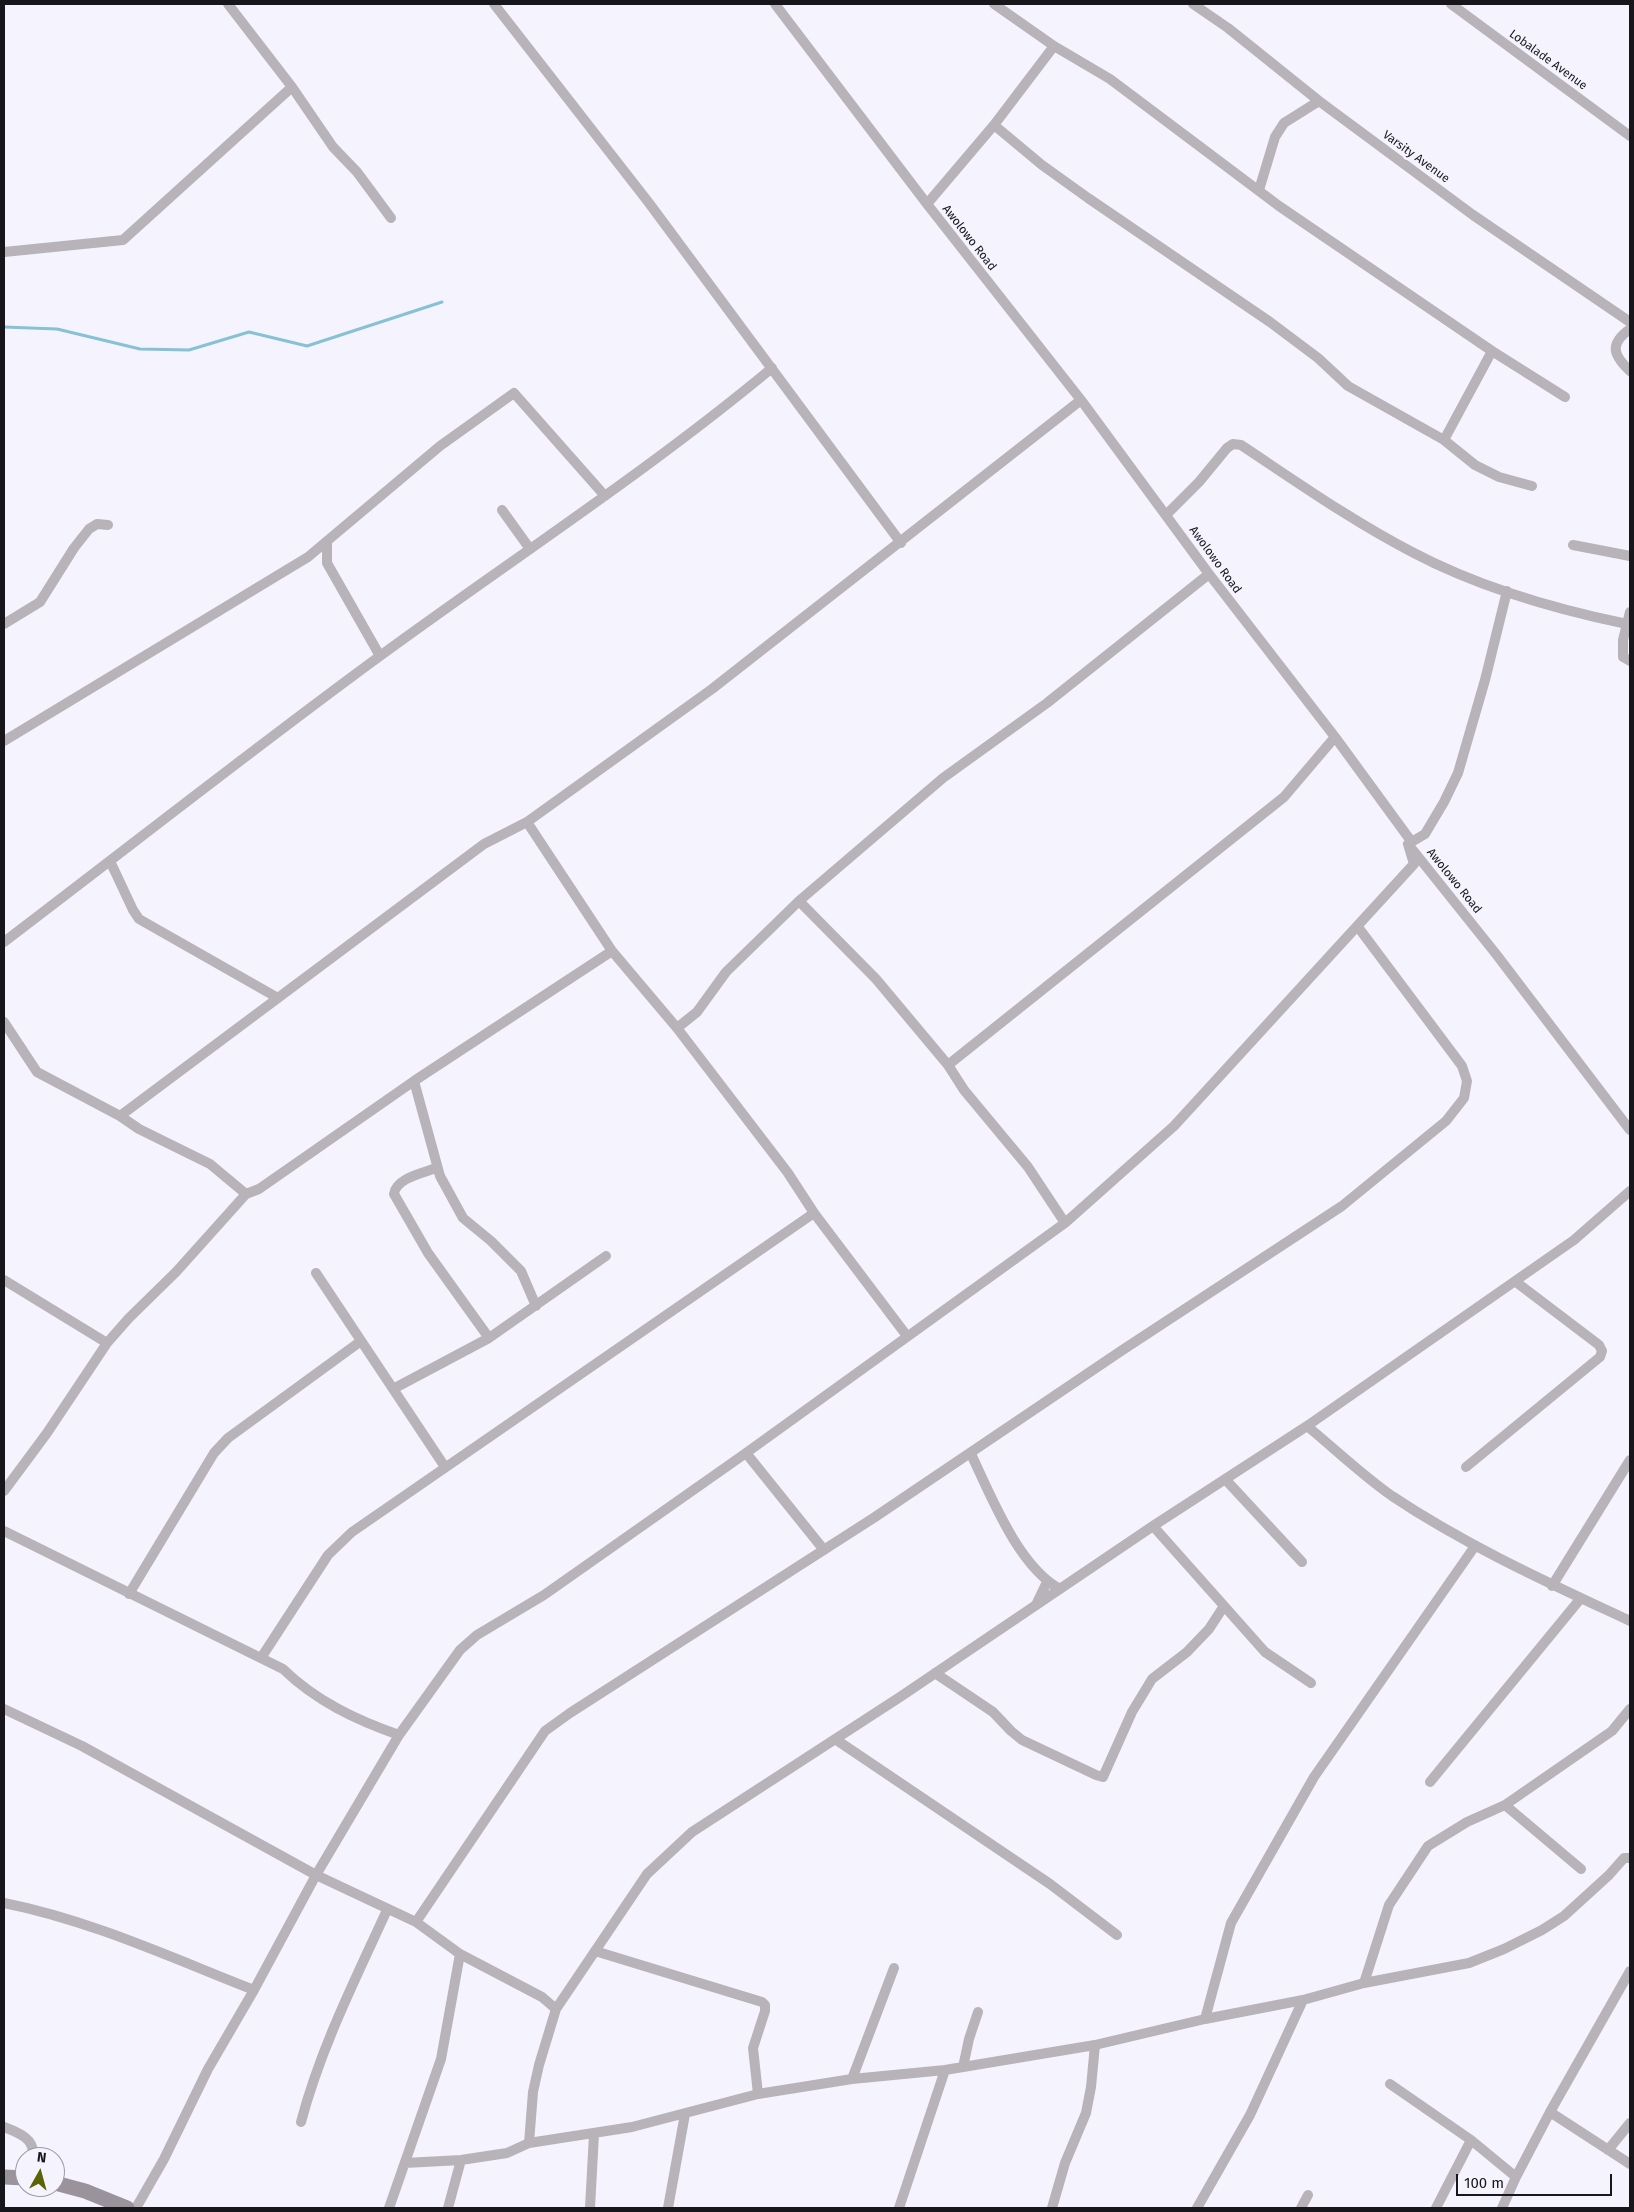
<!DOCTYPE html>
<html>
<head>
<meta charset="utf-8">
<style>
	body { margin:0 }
	#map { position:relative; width:1634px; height:2212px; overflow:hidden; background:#f5f4fe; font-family:"Fira Sans",sans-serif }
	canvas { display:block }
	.frame { position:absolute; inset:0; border:5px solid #16161b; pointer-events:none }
	.north { position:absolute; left:15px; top:2147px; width:50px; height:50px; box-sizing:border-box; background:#f5f4fe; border:1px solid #9c9ba3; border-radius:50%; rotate:7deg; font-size:14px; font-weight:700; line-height:20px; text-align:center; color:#16161b }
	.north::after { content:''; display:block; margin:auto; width:18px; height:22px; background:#5b6404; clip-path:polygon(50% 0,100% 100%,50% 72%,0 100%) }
	.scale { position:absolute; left:1456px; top:2174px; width:156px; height:22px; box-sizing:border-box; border:2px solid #16161b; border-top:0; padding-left:6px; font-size:15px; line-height:18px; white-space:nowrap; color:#16161b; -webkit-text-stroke:4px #f5f4fe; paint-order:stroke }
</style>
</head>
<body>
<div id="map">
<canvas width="1634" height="2212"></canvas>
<div class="frame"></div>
<div class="north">N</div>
<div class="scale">100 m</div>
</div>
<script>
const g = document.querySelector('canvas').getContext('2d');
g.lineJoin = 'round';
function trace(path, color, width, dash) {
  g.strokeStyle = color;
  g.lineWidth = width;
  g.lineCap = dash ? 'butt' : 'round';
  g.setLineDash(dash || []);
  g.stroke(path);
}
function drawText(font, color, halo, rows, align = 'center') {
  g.font = font + ' "Fira Sans",sans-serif';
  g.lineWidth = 5;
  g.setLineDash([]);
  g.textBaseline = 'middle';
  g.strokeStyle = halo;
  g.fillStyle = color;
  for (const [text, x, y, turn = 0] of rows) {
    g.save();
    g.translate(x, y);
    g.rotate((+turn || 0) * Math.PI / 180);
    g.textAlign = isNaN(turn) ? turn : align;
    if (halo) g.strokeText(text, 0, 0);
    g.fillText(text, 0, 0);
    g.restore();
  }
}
const stream = new Path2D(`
	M4,327L57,329L140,349L189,350L249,332L307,346L442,302`);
const street = new Path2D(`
	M228,4L292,87L333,147L357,172L391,218
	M494,4L649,203L901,543
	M775,4L927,204L1081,400L1209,574L1335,737L1411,841L1408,844L1496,954L1630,1130
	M994,4L1054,46L1110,79L1279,206L1492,351L1565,397
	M1193,4L1228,28L1319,101L1473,215L1630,322
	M1451,4L1630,136
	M994,125L1042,165L1088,198L1270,322L1318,358L1348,386L1444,440L1475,465L1499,477L1532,486
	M1259,190L1275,137L1284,123L1319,101
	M927,204L994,125L1054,46
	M4,252L123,240L292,87
	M1630,329C1609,344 1613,355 1630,371
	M1444,440L1492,351
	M502,510L530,549
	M1166,515L1199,482L1227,448L1233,444L1241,445C1297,482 1352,521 1412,552C1478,587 1554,609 1627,624
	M327,541V563L380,656
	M1573,545L1630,556
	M1630,612L1623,640V657L1630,661
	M4,624L40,602L74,548L89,529L97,524L108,525
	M4,741L308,557L440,446L514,393L605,496
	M527,822L612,951L677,1028L788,1173L814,1213L907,1336
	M110,861L133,910L139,919L278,998
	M799,901L876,979L948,1065L964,1090L1028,1167L1065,1223
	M4,942C129,847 253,749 380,656C511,560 647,472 772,368
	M4,1022L37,1072L120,1116L139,1129L210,1164L246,1194
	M677,1028L697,1012L726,972L799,901L868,842L943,778L1047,703L1209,574
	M948,1065L1284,797L1335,737
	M414,1081L440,1176L463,1218L491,1241L521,1271L536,1306
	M120,1116L484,844L527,822L712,689L1081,400
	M436,1168C423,1173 396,1178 394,1194L428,1253L489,1338
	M316,1273L445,1467
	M4,1280L107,1343
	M393,1389L489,1338L606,1256
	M1307,1426C1335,1449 1362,1475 1392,1496C1467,1546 1549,1583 1630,1621
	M746,1453L824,1550
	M971,1454C991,1496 1018,1566 1060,1589
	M1466,1467L1600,1357L1602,1351L1599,1345L1516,1282
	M1225,1479L1302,1562
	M4,1491L47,1433L107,1343L129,1318L176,1272L246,1194L259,1189L414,1081L612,951
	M1153,1526L1265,1652L1311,1683
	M4,1531L283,1669C316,1701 356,1720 399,1735
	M1552,1586L1630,1460
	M129,1594L214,1453L228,1438L361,1341
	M1036,1605L1047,1582
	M261,1658L328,1555L352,1532L814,1213
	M935,1673L993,1712L1011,1731L1022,1740L1096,1775L1103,1777L1132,1712L1152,1679L1187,1652L1209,1629L1224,1606
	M4,1709L82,1746L316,1875L416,1922L460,1954L542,1997L556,2009
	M835,1739L1050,1884L1117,1935
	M1430,1782L1581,1598
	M1505,1805L1581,1869
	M4,1903C90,1920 172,1958 254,1990
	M416,1922L545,1731L570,1713L875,1517L1121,1351L1342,1206L1446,1121L1464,1098L1467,1081L1462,1066L1358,927
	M595,1951L762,2002L765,2005V2011L753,2048L758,2094
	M1364,1983L1389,1905L1428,1846L1467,1822L1505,1805L1612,1731L1630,1709
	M1205,2019L1231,1923L1314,1777L1475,1546
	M963,2067L969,2039L978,2012
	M852,2079L894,1968
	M1390,2084L1471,2140L1516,2177
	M1550,2112L1630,2164
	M301,2122C321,2047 355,1980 387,1910
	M4,2127C17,2132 37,2139 32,2157
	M529,2143L533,2092L539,2065L556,2009L647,1874L692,1832L900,1697L1153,1526L1307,1426L1574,1240L1630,1191
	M1608,2150L1630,2123
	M405,2163L461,2160L507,2153L529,2143L632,2127L758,2094L852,2079L945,2070L1095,2045L1205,2019L1303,2000L1364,1983L1469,1963L1504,1949L1542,1930L1564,1916L1609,1875L1624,1858H1630
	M136,2208L164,2159L208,2069L254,1990L316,1875L399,1735L460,1650L477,1635L544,1595L746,1453L1065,1223L1174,1126L1414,864L1408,844L1425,834L1444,802L1458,773L1485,680L1507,591
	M389,2208L441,2059L460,1954
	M448,2208L461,2160
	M590,2208L594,2134
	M668,2208L685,2114
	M899,2208L945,2070
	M1052,2208L1065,2163L1086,2113L1091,2087L1095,2045
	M1197,2208L1250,2115L1303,2000
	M1301,2208L1308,2195
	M1436,2208L1471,2140
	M1502,2208L1516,2177L1550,2112L1630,1971`);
const secondary = new Path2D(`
	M4,2177L25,2178
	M55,2183L85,2191L127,2208`);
const streetNames = [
	["Lobalade Avenue",1548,60,36],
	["Varsity Avenue",1416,157,36],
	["Awolowo Road",969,238,52],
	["Awolowo Road",1215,560,54],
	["Awolowo Road",1454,881,51]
];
trace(stream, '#86c1d4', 3);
trace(street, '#b8b3b9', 10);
trace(secondary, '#9a939b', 15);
drawText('12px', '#16161b', '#f5f4fe', streetNames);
</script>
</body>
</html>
